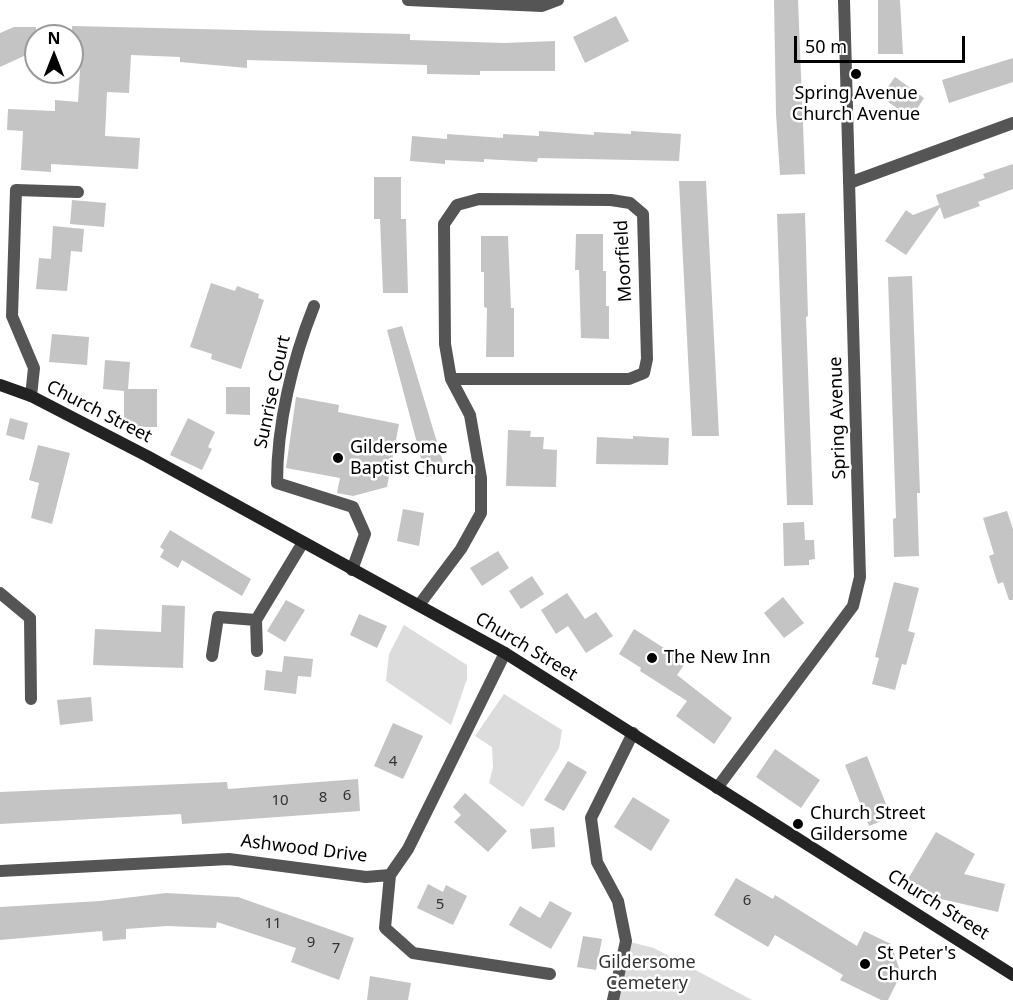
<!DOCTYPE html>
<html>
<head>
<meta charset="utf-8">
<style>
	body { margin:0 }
	#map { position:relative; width:1013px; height:1000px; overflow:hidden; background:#fff; font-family:"Noto Sans",sans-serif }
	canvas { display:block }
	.north { position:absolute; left:24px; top:24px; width:60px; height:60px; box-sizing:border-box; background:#fff; border:2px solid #999; border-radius:50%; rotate:0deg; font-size:16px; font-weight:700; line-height:24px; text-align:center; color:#000 }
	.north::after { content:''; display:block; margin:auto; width:21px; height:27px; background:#000; clip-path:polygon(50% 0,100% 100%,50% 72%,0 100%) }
	.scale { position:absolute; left:794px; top:36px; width:171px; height:27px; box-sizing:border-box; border:3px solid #000; border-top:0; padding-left:8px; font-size:18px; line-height:21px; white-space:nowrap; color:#000; -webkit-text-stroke:4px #fff; paint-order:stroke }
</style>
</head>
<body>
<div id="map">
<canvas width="1013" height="1000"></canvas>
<div class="north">N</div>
<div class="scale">50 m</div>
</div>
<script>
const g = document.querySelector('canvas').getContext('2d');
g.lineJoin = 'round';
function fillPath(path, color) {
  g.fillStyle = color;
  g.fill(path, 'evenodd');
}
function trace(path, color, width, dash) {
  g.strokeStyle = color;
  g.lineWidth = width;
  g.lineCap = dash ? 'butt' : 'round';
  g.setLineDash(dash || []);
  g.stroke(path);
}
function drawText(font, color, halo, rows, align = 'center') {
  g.font = font + ' "Noto Sans",sans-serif';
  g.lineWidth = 5;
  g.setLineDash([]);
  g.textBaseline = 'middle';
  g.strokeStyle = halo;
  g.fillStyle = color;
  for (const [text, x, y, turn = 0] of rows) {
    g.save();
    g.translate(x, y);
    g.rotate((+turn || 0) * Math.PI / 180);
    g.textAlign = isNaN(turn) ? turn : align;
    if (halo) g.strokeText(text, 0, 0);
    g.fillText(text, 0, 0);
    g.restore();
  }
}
const green = new Path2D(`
	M404,625L467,665V679L451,725L386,681L389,654Z
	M504,694L562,730L559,748L523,807L489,783L493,767L492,747L475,736Z
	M626,941L654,948L752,1000H613Z`);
const building = new Path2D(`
	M774,0H798L805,174L780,175L776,114Z
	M878,0H900L903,54H878Z
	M616,16L629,41L585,63L573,37Z
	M72,26L410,34V40L504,43L555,41V71H480V75L427,74V65L247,60V68L180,62V57L131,55L129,93L107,92L105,136L140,138L138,169L51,164V172L21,170L23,131L7,130L8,109L55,111V100L78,102L81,55H72Z
	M14,27H36V56H24L0,67V33Z
	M1013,58V82L949,103L942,80Z
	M895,77L924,98L911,118L881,97Z
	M539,131L594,135V132L631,134V131L681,134L679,161L538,158L537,162L484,159V162L445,160V164L410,161L412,136L447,139V134L503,138V134L539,136Z
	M1013,164V189L978,202L980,206L944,219L940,207L906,255L885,241L906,210L913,215L939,205L936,195L985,178L983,174Z
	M374,177H401V219H406L408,293H383L380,219H374Z
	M679,181H706L719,436H692Z
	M72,200L106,203L104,227L70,224Z
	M805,213L808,316L806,317L813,505H787L777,214Z
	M53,226L84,229L82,252L71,251L67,291L36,289L39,258L51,259Z
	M576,234H603V271H606V306H609V339L581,338L579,270H575Z
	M481,236H508L511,308H514V357H486L487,308L484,307V272H481Z
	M912,276L920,493H917L919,556L894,557L893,519L896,518L888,277Z
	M211,283L235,291L237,286L259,294L258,298L264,300L241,369L211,359L212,354L190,347Z
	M402,326L446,472L426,477L387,330Z
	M52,334L89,337L87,365L49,362Z
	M105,360L130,362L128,389H157V427H124V391L103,389Z
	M226,387H250V415L226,414Z
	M296,397L339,405L338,412L399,424L387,487L353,496L337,493L340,478L286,468Z
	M10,418L28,423L24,440L6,435Z
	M188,418L215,432L208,447L212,449L202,470L170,455Z
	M508,430L531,431L530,437H544L543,449L557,450L556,487L506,486Z
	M633,436L669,438L668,465L596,464L597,437L633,439Z
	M38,445L70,453L52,524L31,518L39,483L29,480Z
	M403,509L424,513L419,546L397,541Z
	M1007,511L1013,529V600H1009L1003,582L998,584L989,556L994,554L983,518Z
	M804,522L805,540H814L815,559L809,560V565L784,566L783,523Z
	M170,530L251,579L242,596L182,560L178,568L160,557L164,550L160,547Z
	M498,551L509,568L482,586L470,568Z
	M532,576L544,594L521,609L509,591Z
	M894,582L919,588L908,631L915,633L906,665L902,664L895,690L872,684L879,658L875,657Z
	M567,593L585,619L596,612L613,636L586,653L568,626L556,634L541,610Z
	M783,597L804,623L784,638L764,613Z
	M286,600L305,610L285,642L267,631Z
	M162,605L185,606L183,668L93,665L95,629L161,632Z
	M359,614L387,626L377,648L350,635Z
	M634,629L686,662L677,675L732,718L714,744L676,716L687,701L640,671L641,668L619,654Z
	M284,656L313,659L311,677L298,676L296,694L264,690L266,670L282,672Z
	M91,697L93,721L60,725L57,700Z
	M393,723L423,736L403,779L374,766Z
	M775,749L820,780L801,808L756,777Z
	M867,756L891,817L869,826L845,765Z
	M568,761L587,772L564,811L544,800Z
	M358,779L360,811L182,824L181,814L0,824V792L227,782L228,789Z
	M465,793L507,831L488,852L454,822L461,815L453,807Z
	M633,797L670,820L651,851L614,827Z
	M554,827L555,847L532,849L530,829Z
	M936,832L975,854L964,874L1005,884L998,912L941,899L938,904L905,884Z
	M736,878L773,899L775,895L857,946L864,931L891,944L901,974L888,1000H881L840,980L843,975L775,935L768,947L714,915Z
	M428,884L443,892L446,885L467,896L453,925L417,908Z
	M166,893L238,897L354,938L339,980L291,962L296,948L217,922L216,928L167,926L126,929V939L103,941L102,931L0,940V907L100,901Z
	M550,901L572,913L551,949L509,925L520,906L540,918Z
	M583,936L602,939L596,970L577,967Z
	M370,976L411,983L408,1000H367Z`);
const street = new Path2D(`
	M408,0L542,6L558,0
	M849,183L1013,123
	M314,306C292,361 277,424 277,483L353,507L365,534L352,570
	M31,396L34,368L12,316L16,190L78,192
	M0,593L30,618L31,699
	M419,605L461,549L481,513V478L470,415L451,379L445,344L444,224L457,205L479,199L611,200L630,203L643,214L647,359L644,373L629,379H451
	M256,620L257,651
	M212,656L218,617L256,620L302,544
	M717,788L853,606L860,577L844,0
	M0,871L229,859L366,877L390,875L408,849L505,653
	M390,875L385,928L413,953L550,974
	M613,1000L626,941L618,901L597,862L591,818L633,733`);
const secondary = new Path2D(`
	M0,385L31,396L147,456L505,653L1013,975`);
const markers = [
	[856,74,6,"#000"],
	[338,458,6,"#000"],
	[652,658,6,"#000"],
	[798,824,6,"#000"],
	[865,964,6,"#000"]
];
const numberNames = [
	["4",393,762],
	["6",347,796],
	["8",323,798],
	["10",280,801],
	["6",747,901],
	["5",440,905],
	["11",273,924],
	["9",311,943],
	["7",336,949]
];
const poiNames = [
	["Spring Avenue",856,94,"center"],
	["Church Avenue",856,115,"center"],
	["Gildersome",350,448],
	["Baptist Church",350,469],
	["The New Inn",664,658],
	["Church Street",810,814],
	["Gildersome",810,835],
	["St Peter's",877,954],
	["Church",877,975]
];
const streetNames = [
	["Moorfield",624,261,-93],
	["Sunrise Court",273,392,-78],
	["Church Street",99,412,27],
	["Spring Avenue",838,418,-92],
	["Church Street",526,647,31],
	["Ashwood Drive",304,849,7],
	["Church Street",938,905,32]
];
const parkNames = [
	["Gildersome",647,963],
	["Cemetery",647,984]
];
fillPath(green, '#dcdcdc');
fillPath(building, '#c4c4c4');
trace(street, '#555', 12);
trace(secondary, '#222', 12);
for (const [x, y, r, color] of markers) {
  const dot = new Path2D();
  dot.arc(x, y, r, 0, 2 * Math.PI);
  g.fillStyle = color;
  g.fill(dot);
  trace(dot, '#fff', 2);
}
drawText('15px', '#313131', null, numberNames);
drawText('18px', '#000', '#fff', poiNames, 'left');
drawText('18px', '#000', '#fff', streetNames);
drawText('18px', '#333', '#fff', parkNames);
</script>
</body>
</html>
